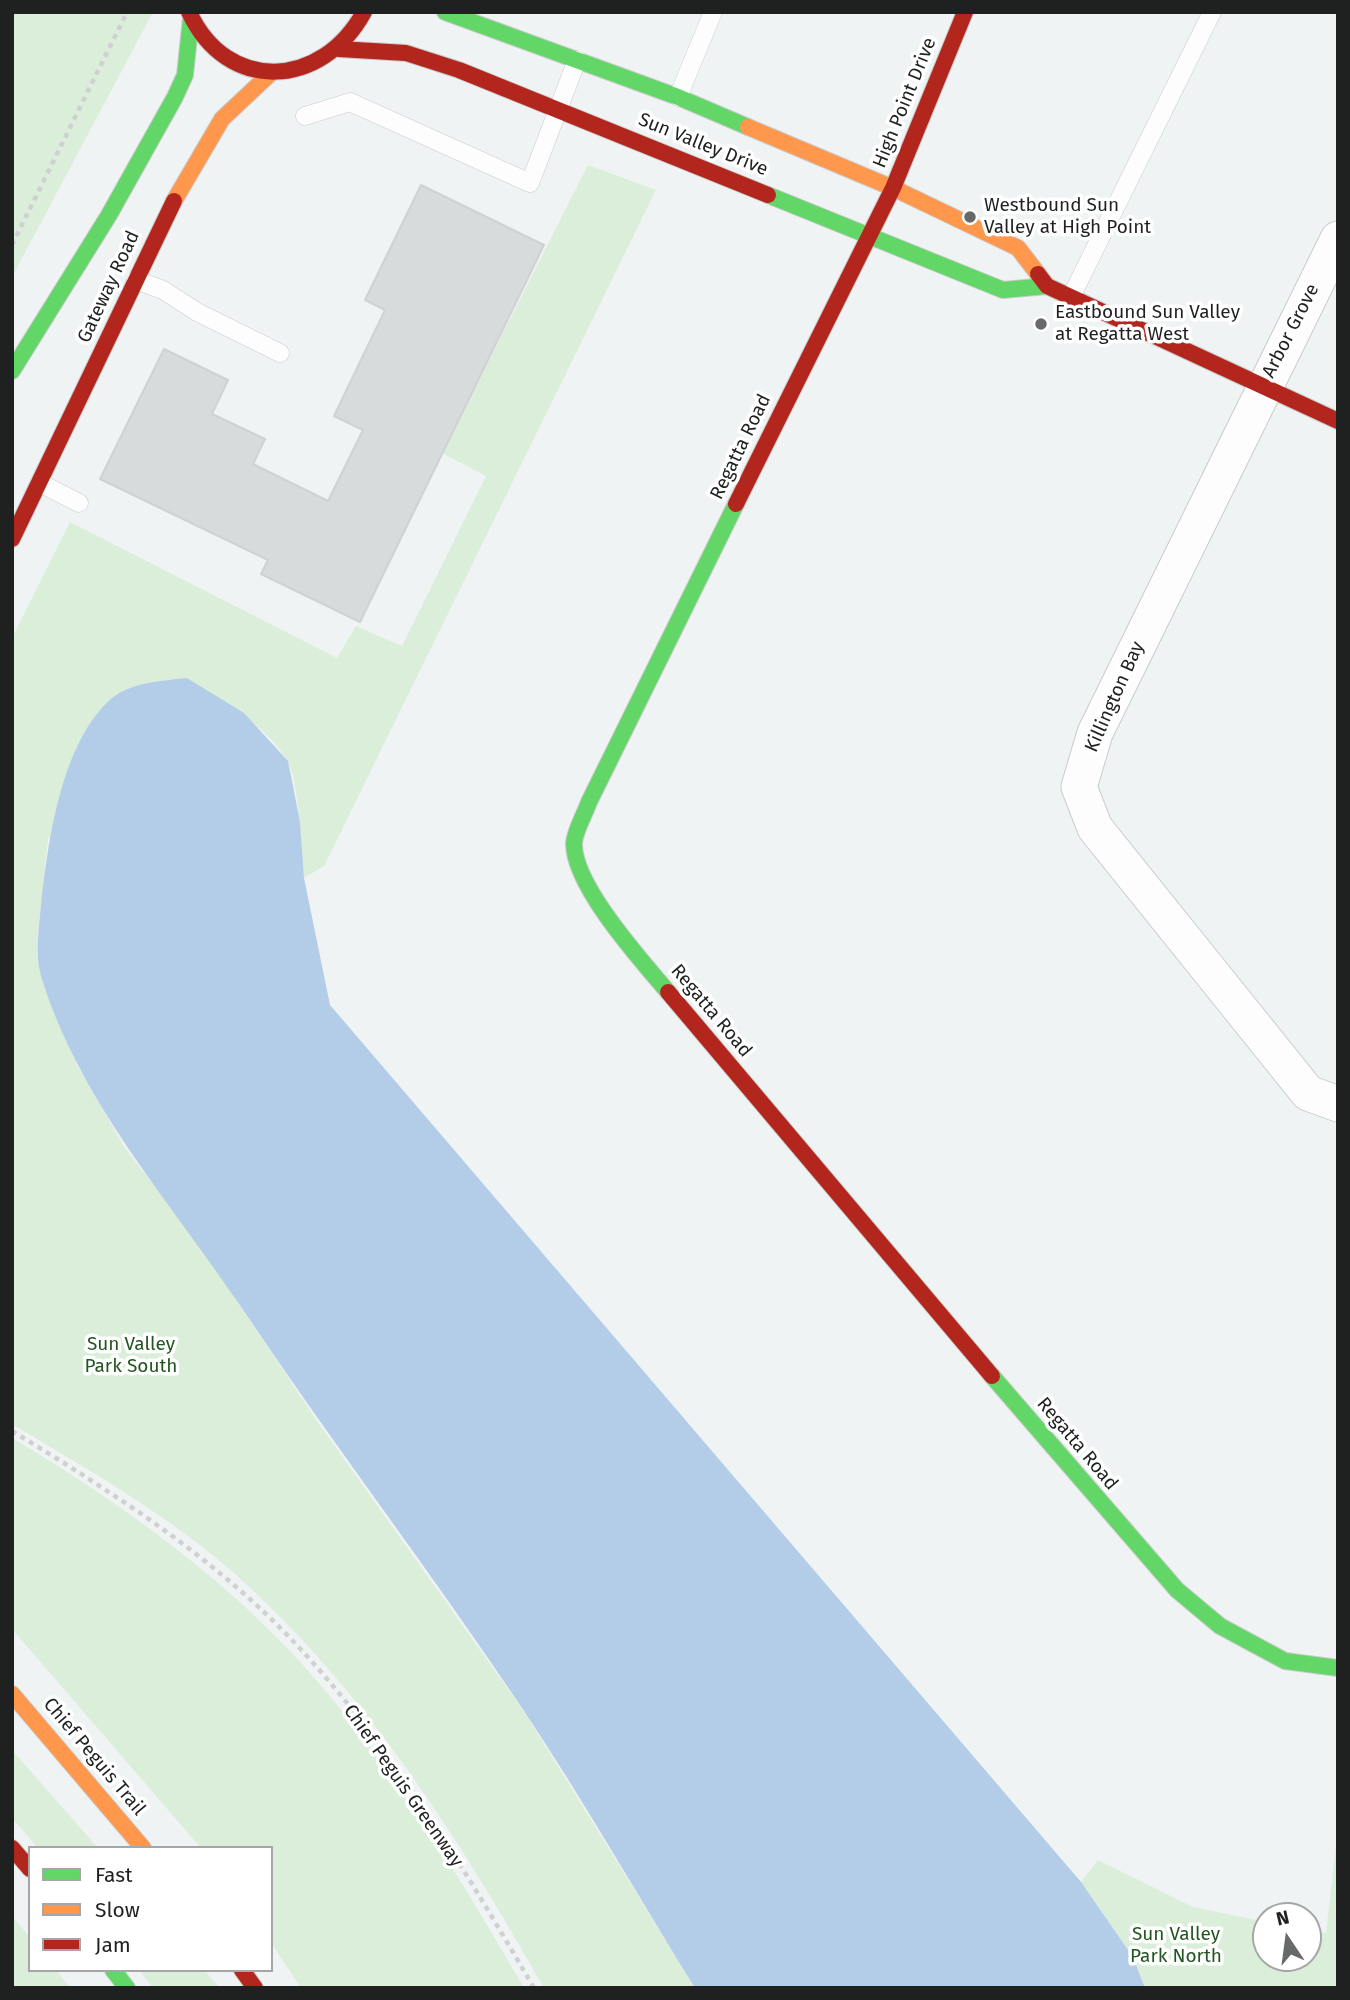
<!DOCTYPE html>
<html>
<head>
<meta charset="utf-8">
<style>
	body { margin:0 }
	#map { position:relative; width:1350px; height:2000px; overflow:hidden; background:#eff3f3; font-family:"Fira Sans",sans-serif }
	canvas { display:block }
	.frame { position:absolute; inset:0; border:14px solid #1f2121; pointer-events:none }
	.legend { position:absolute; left:28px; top:1846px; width:245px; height:126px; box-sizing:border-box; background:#fff; border:2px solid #a5a6a6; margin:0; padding:9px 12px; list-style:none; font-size:21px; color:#1f2121 }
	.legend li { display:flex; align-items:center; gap:14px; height:35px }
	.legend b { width:35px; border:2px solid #a5a6a6 }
	.north { position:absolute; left:1252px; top:1902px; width:70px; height:70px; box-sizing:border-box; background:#fff; border:2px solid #a5a6a6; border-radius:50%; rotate:347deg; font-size:19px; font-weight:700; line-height:28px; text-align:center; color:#1f2121 }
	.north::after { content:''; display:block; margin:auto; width:24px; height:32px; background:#686a6a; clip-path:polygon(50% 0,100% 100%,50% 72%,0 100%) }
</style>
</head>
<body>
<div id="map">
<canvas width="1350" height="2000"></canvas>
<div class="frame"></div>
<ul class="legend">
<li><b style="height:9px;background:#63d668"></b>Fast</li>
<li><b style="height:9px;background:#ff974d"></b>Slow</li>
<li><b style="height:9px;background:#b3261e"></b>Jam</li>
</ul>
<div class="north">N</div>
</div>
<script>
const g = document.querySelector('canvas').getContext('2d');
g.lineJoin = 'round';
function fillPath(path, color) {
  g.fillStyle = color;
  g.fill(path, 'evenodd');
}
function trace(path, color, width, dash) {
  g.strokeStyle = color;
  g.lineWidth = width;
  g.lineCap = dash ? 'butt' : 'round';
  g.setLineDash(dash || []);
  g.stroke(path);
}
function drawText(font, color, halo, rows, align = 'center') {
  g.font = font + ' "Fira Sans",sans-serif';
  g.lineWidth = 7;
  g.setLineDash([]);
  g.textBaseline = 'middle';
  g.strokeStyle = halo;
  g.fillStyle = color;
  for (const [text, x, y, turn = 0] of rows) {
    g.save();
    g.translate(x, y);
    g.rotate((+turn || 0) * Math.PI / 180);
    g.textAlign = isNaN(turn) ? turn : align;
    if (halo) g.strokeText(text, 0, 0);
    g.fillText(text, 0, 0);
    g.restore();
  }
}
const green = new Path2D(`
	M12,12H153L12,277Z
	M588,165L656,190L324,866L304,878C302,852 299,781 287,760C266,725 220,699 187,678L48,839L38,933L40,972L76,1063L125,1148L196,1240L317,1421L525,1713L695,1988H544C456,1832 358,1679 221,1562C158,1509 83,1467 12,1424V638L70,522L337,658L356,626L402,646L486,476L442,453Z
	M12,1438C111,1497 209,1566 289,1650C382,1749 456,1870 524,1988H301L271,1943V1848H201L12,1629Z
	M12,1750L98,1848H38L12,1818Z
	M1338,1828V1988H1145L1133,1957L1081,1882L1098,1860L1193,1907L1266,1922V1958H1308V1930L1326,1933Z
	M12,1916L30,1938V1970H56L70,1988H12Z
	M139,1970H204L220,1988H153Z`);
const water = new Path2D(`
	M187,678L244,713L288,761L300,822L304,878L330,1005L1081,1882L1133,1957L1145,1988H695C638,1896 584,1801 524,1711C431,1572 330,1440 237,1301C166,1196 79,1100 41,976C35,955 39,927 41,905C48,842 61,743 111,699C131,682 162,681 187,678Z`);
const building = new Path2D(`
	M421,185L544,245L360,622L261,574L268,560L100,479L164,349L228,380L212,414L265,439L253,464L328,501L363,430L334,416L385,310L365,300Z`);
const path = new Path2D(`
	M12,245L127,12
	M12,1431C112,1492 211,1555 292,1640C389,1742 463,1867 534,1988`);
const lane = new Path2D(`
	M678,97L713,12
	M305,116L350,102L530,183L577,60
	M136,280L163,290L197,312L280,353
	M1071,297L1212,12
	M40,483L79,503`);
const street = new Path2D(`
	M1338,239L1095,733L1079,787L1095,828L1308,1093L1338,1104`);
const fast = new Path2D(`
	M445,12L678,97L748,127
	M768,195L1003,290L1047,286
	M12,371L109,215L175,97L185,75L191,18
	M668,992C641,960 573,885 574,843C575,830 585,814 589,802L736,504
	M992,1376L1177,1590L1220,1626L1285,1661L1338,1668
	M113,1970L127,1988`);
const slow = new Path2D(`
	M748,127L893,188L1018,248L1038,274
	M174,201L222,119L272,72
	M12,1694L143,1848`);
const jam = new Path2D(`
	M189,12C227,94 322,89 364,12
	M339,49L406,53L459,70L768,195
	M1038,274L1047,286L1338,421
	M736,504L893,188L965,12
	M12,539L174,201
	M668,992L992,1376
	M12,1848L30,1869
	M242,1970L255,1988`);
const markers = [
	[970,217,7,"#686a6a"],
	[1041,324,7,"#686a6a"]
];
const streetNames = [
	["High Point Drive",905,103,-68],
	["Sun Valley Drive",703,145,22],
	["Gateway Road",109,287,-65],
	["Arbor Grove",1291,331,-63],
	["Regatta Road",741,447,-64],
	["Killington Bay",1115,697,-66],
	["Regatta Road",711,1011,50],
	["Regatta Road",1077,1444,50],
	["Chief Peguis Trail",94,1757,50],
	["Chief Peguis Greenway",403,1786,55]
];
const poiNames = [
	["Westbound Sun",984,206],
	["Valley at High Point",984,228],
	["Eastbound Sun Valley",1055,313],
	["at Regatta West",1055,335]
];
const parkNames = [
	["Sun Valley",131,1345],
	["Park South",131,1367],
	["Sun Valley",1176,1935],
	["Park North",1176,1957]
];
fillPath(green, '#daeeda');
fillPath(water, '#b3cce8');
fillPath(building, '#d8dbdb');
trace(building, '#cfd1d2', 2);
trace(lane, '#cacccc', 19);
trace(street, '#cacccc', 37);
trace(fast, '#cacccc', 18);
trace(slow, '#cacccc', 18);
trace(jam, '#cacccc', 18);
trace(path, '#cfd0d0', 4.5, [5, 5]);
trace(lane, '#fdfdfd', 18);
trace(street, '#fdfdfd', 35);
trace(fast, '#63d668', 16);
trace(slow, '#ff974d', 16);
trace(jam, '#b3261e', 16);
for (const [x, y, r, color] of markers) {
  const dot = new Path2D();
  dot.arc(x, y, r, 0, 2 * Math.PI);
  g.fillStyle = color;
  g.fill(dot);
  trace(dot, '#fff', 2.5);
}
drawText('19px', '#1f2121', '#fff', streetNames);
drawText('19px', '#1f2121', '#fff', poiNames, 'left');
drawText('19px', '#225520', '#fff', parkNames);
</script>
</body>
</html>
